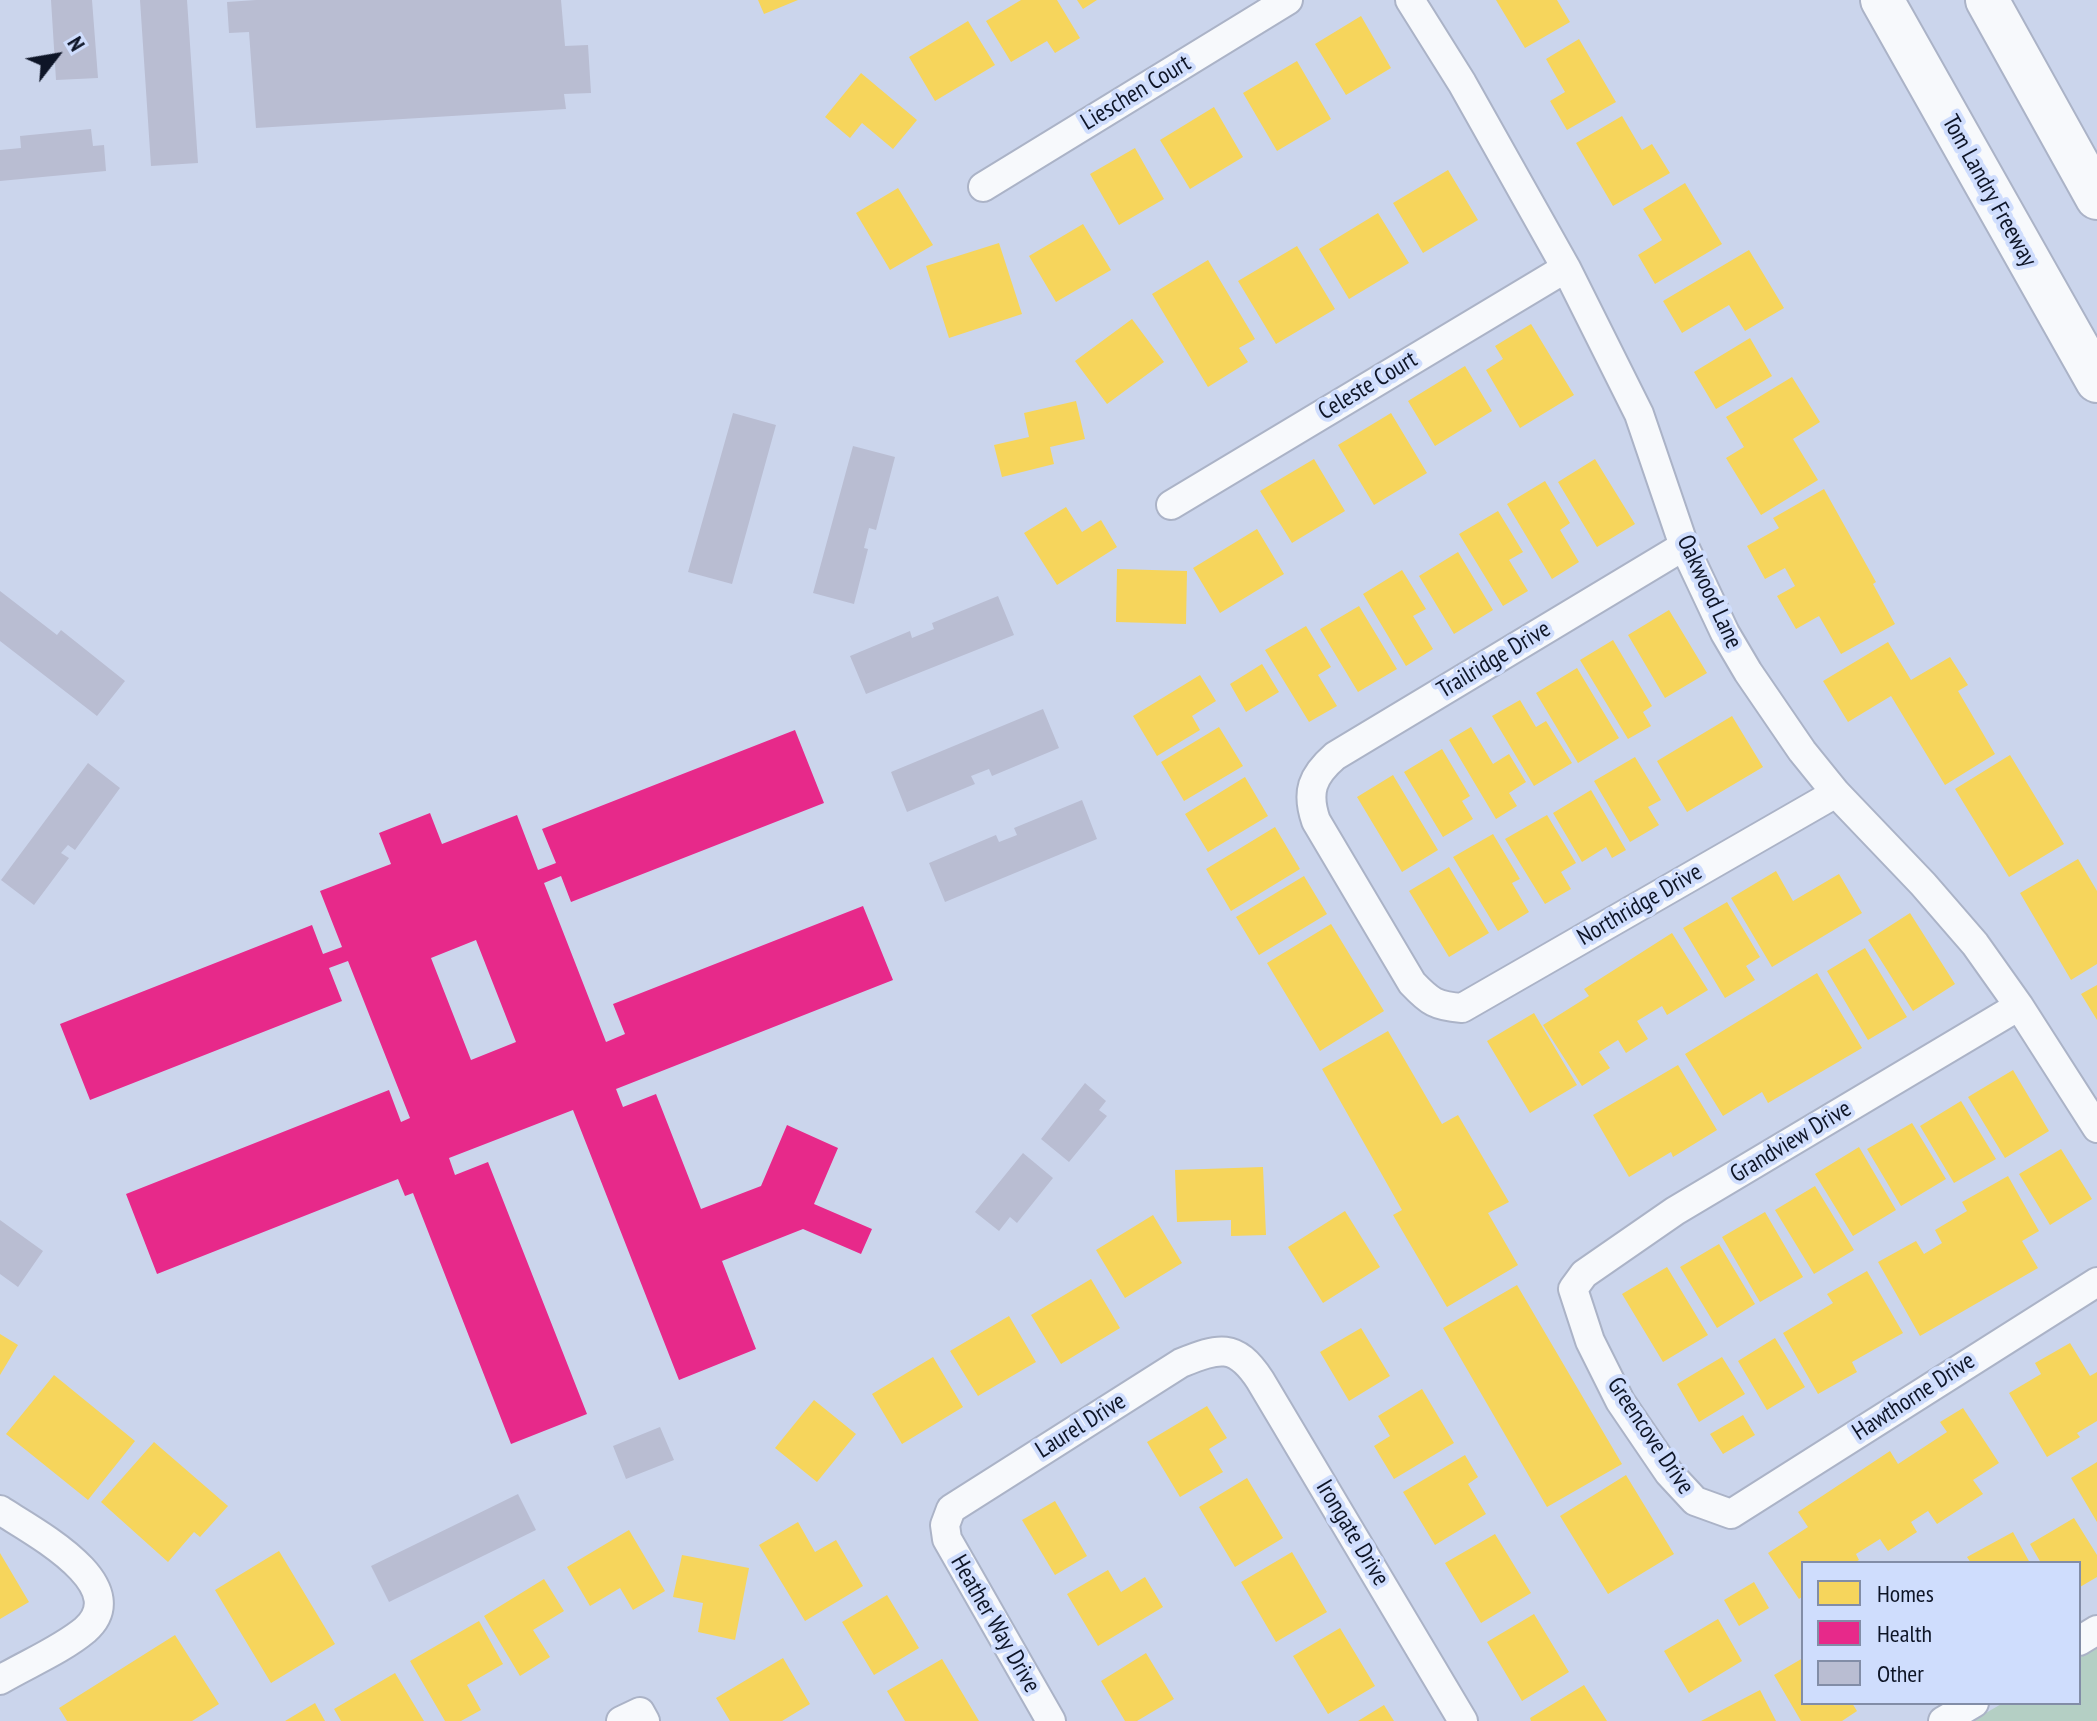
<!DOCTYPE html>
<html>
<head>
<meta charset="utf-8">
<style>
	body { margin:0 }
	#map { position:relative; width:2097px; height:1721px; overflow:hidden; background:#cbd5ec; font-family:"PT Sans Narrow",sans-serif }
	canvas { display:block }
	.legend { position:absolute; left:1801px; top:1561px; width:280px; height:144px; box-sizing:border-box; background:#cfddfd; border:2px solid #828da7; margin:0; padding:10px 14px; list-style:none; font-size:24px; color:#0e1527 }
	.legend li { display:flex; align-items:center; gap:16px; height:40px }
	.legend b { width:40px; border:2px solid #828da7 }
	.north { position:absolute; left:16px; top:16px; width:80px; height:80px; -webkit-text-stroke:6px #cfddfd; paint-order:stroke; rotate:59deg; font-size:22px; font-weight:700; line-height:32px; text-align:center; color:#0e1527 }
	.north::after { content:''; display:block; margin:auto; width:28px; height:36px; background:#0e1527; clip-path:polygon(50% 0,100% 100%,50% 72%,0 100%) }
</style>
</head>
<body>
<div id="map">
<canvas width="2097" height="1721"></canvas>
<ul class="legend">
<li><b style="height:22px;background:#f6d55c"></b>Homes</li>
<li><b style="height:22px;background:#e7298a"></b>Health</li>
<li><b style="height:22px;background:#b9bdd2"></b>Other</li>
</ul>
<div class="north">N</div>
</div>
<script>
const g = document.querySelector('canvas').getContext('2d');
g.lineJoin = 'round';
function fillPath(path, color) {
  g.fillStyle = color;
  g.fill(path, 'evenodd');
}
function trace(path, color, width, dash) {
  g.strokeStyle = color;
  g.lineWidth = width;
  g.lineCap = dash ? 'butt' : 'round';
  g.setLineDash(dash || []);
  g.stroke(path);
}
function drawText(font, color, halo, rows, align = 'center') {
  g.font = font + ' "PT Sans Narrow",sans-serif';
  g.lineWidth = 8;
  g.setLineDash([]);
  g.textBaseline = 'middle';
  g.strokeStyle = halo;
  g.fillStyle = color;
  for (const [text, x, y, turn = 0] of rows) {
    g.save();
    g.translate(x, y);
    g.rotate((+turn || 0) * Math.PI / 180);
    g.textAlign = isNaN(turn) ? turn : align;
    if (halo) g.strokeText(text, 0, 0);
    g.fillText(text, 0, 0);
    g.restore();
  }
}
const green = new Path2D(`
	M2097,1647V1721H1972L2003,1703H2079V1658Z`);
const homes = new Path2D(`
	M758,0H798L764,14Z
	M1021,0H1057L1080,38L1055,53L1047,41L1011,62L986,21Z
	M1077,0H1097L1083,9Z
	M1496,0H1557L1570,22L1525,48Z
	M1361,16L1391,68L1346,95L1315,44Z
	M968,21L995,65L935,101L909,57Z
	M1579,39L1616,102L1567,130L1550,101L1565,92L1546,59Z
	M1297,61L1331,119L1277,151L1243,93Z
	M861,73L917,120L893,149L862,123L850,138L825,117Z
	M1214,107L1243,157L1190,189L1160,140Z
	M1622,116L1642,150L1652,144L1670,173L1613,206L1576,143Z
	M1135,148L1164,199L1119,225L1090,174Z
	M1448,170L1478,220L1423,253L1393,203Z
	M1685,183L1722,244L1655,284L1638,255L1662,240L1643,209Z
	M898,188L933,245L890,270L856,213Z
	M1378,213L1409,263L1349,299L1319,249Z
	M1083,224L1111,270L1056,302L1029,256Z
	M999,243L1022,314L949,338L926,266Z
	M1297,246L1335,309L1276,344L1238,281Z
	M1749,250L1784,308L1745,331L1729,305L1682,333L1663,301Z
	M1208,260L1255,339L1239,348L1248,362L1208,387L1152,294Z
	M1132,319L1164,362L1107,404L1075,361Z
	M1531,324L1574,395L1520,428L1486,370L1503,359L1495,346Z
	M1750,338L1772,376L1716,409L1694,372Z
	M1465,366L1492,411L1435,446L1408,401Z
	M1792,377L1820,422L1793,439L1818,480L1761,515L1726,458L1744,447L1726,417Z
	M1076,401L1085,439L1050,447L1054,464L1002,477L994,445L1029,437L1024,413Z
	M1391,413L1427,473L1374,505L1338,445Z
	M1314,459L1345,511L1292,543L1260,491Z
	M1595,459L1635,524L1597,547L1558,482Z
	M1545,481L1570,523L1560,530L1579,562L1552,579L1507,504Z
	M1824,489L1876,582L1873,584L1895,624L1841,654L1819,616L1796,629L1777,596L1795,586L1785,568L1765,579L1747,546L1779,528L1773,518Z
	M1066,507L1082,532L1101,520L1117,547L1057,585L1024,533Z
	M1498,511L1523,552L1509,560L1528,591L1503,606L1459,534Z
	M1257,529L1284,574L1220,613L1193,568Z
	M1458,552L1493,610L1454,634L1419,576Z
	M1117,569L1187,571L1186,624L1116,622Z
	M1402,570L1426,609L1413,616L1433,649L1406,666L1363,594Z
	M1359,606L1397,669L1358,692L1320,629Z
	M1669,610L1707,673L1665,698L1628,635Z
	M1306,626L1331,667L1318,675L1337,706L1309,722L1265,650Z
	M1613,640L1652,706L1643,712L1651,726L1628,739L1580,660Z
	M1888,642L1911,680L1950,657L1968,685L1958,691L1995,754L1945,785L1891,696L1848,722L1823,681Z
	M1262,664L1279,692L1246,712L1230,684Z
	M1577,668L1619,738L1578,763L1536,693Z
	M1200,675L1216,701L1192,716L1200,730L1157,756L1133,716Z
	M1520,700L1536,727L1546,721L1572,763L1534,786L1492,716Z
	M1732,716L1763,767L1687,812L1657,761Z
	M1219,727L1243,766L1184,801L1161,762Z
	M1471,727L1493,764L1509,754L1526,782L1509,793L1517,806L1496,819L1449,740Z
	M1442,749L1470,796L1462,801L1473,819L1443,837L1404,772Z
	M2010,755L2064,844L2009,877L1955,789Z
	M1635,757L1661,800L1648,807L1659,825L1630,842L1594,781Z
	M1393,775L1438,850L1402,872L1357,797Z
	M1245,777L1268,816L1208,852L1185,814Z
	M1591,790L1626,850L1612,858L1606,847L1582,862L1553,813Z
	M1547,815L1576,863L1561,872L1571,889L1545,904L1505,839Z
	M1275,827L1300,869L1231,911L1206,869Z
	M1493,834L1520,879L1512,883L1529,912L1498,931L1453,857Z
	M2078,859L2097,891V964L2071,980L2020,893Z
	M1449,867L1489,933L1449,957L1409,891Z
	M1776,871L1793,901L1839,874L1862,913L1772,967L1731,898Z
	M1304,876L1327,914L1259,955L1236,917Z
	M1727,902L1760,957L1746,966L1755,980L1725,998L1683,928Z
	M1910,913L1955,984L1913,1011L1868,940Z
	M1331,924L1384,1011L1320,1051L1267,963Z
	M1672,933L1708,990L1667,1015L1662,1006L1637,1021L1648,1039L1626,1053L1618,1040L1599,1052L1610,1068L1582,1086L1543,1025L1589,996L1584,989Z
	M1865,948L1907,1017L1868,1040L1827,971Z
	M1817,973L1862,1048L1768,1103L1762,1092L1723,1116L1685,1054Z
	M2097,985V1020L2081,994Z
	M1534,1013L1577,1085L1530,1113L1487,1041Z
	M1388,1031L1442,1124L1458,1115L1509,1202L1488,1213L1518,1265L1447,1307L1393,1215L1402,1210L1322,1069Z
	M1678,1065L1717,1130L1673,1157L1671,1152L1629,1177L1593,1115Z
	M2013,1070L2049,1131L2005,1158L1968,1097Z
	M1961,1101L1996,1159L1954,1183L1920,1126Z
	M1912,1123L1946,1179L1901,1206L1867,1149Z
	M1859,1147L1896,1210L1853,1236L1815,1174Z
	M2061,1149L2092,1199L2050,1225L2019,1174Z
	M1263,1167L1266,1235L1231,1236V1220L1177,1222L1175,1170Z
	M2008,1176L2039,1231L2022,1241L2038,1268L1920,1336L1878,1262L1916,1241L1924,1254L1942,1243L1935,1230L1967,1211L1962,1202Z
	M1815,1186L1854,1250L1814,1274L1775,1210Z
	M1345,1211L1380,1267L1323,1303L1288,1247Z
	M1765,1212L1803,1277L1760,1302L1722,1237Z
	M1153,1215L1182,1263L1125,1298L1096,1250Z
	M1719,1244L1755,1304L1717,1328L1680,1267Z
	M1667,1267L1708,1335L1663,1362L1622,1294Z
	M1867,1271L1903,1333L1852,1362L1857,1372L1818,1394L1783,1333L1833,1303L1827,1294Z
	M1091,1279L1120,1328L1061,1364L1031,1315Z
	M1517,1285L1622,1464L1547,1507L1443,1328Z
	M1009,1316L1036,1362L978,1396L950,1351Z
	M1361,1328L1390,1376L1349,1401L1320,1352Z
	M0,1334L18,1345L0,1375Z
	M1775,1338L1805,1387L1767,1410L1738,1361Z
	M2070,1343L2090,1376L2097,1372V1421L2077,1433L2080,1437L2047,1457L2009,1393L2041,1374L2035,1363Z
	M933,1357L963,1407L902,1444L872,1394Z
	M1722,1357L1745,1394L1699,1422L1677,1384Z
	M54,1375L135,1441L88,1500L6,1434Z
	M1422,1389L1454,1443L1394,1479L1374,1446L1390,1436L1378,1416Z
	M814,1400L856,1434L817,1482L775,1448Z
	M1207,1406L1227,1438L1209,1449L1223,1472L1180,1497L1147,1442Z
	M1963,1408L1999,1463L1973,1480L1983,1494L1937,1524L1928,1511L1911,1522L1917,1532L1888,1551L1880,1539L1856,1554L1859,1560L1854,1563H1803V1596L1799,1599L1768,1553L1808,1527L1798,1512L1890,1451L1898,1464L1947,1432L1940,1422Z
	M1743,1415L1755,1435L1723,1454L1710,1434Z
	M154,1442L228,1506L200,1537L194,1532L168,1562L101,1502Z
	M1465,1455L1478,1477L1468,1484L1486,1514L1435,1545L1403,1492Z
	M2097,1462V1522L2071,1478Z
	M1626,1475L1674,1554L1608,1594L1560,1516Z
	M1247,1478L1283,1538L1235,1567L1199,1507Z
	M1055,1501L1087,1556L1055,1575L1022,1520Z
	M2074,1518L2097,1555V1577L2080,1587L2079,1563H2041L2030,1544Z
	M798,1522L815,1552L836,1540L863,1586L805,1621L759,1545Z
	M629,1530L665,1591L633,1610L620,1588L590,1606L567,1567Z
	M2013,1532L2030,1563H1971L1967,1557Z
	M1495,1534L1531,1593L1481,1623L1445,1563Z
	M279,1551L335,1644L271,1683L215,1590Z
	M1292,1552L1327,1612L1276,1642L1241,1582Z
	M0,1553L29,1602L0,1619Z
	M682,1555L749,1568L735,1640L698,1632L703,1603L673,1597Z
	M1108,1570L1121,1592L1145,1577L1163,1607L1098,1646L1067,1594Z
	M544,1579L564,1611L533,1630L550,1657L520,1676L484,1616Z
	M1754,1582L1769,1608L1739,1626L1724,1600Z
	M887,1595L919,1648L874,1675L842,1622Z
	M1534,1614L1569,1672L1522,1701L1487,1642Z
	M1718,1619L1742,1661L1689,1693L1664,1651Z
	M479,1621L503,1664L467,1685L481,1710L461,1721H445L410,1661Z
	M1340,1628L1375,1686L1328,1714L1293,1656Z
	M175,1635L219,1704L192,1721H67L59,1708Z
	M1146,1653L1174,1699L1137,1721H1125L1101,1681Z
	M783,1658L810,1704L782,1721H730L716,1698Z
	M1803,1658V1703H1852L1857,1711L1842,1721H1801L1774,1675Z
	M942,1659L979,1721H905L887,1691Z
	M395,1673L424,1721H341L334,1709Z
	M1584,1685L1607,1721H1531L1530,1718Z
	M1760,1690L1776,1721H1701Z
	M315,1703L325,1721H285Z
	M1384,1705L1394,1721H1358Z`);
const health = new Path2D(`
	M795,730L824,803L571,902L561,876L544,883L606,1042L625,1034L613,1004L863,906L893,980L616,1089L623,1107L656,1094L701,1209L761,1186L787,1125L838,1148L814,1204L872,1229L861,1254L803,1229L722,1261L756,1349L679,1380L573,1110L449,1158L455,1175L488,1162L587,1414L511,1444L413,1193L405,1196L398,1179L157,1274L126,1194L389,1090L401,1122L410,1118L348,961L329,968L342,1001L90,1100L60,1024L312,925L323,954L342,947L320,891L391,864L379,833L430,813L442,844L517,815L538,870L556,863L542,829ZM476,940L516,1042L471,1060L431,958Z`);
const building = new Path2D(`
	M51,0H92L98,78L56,80Z
	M140,0H187L198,163L151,166Z
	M256,0H561L565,46L588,45L591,93L564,94L566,109L256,128L249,32L229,33L227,2Z
	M91,129L93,146L104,145L106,171L0,181V150L21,148L20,136Z
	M733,413L776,425L732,584L688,572Z
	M853,446L895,457L876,530L869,528L864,548L868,549L854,604L813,593Z
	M0,591L57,635L61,630L125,681L97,716L0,641Z
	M998,596L1014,635L866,694L850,656L910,631L912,638L934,629L932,623Z
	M1043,709L1059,748L992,776L989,769L971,776L975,784L907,812L891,772Z
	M88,763L120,788L75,850L68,845L61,853L69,858L34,905L1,880Z
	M1082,800L1097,839L945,902L929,863L996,835L999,842L1017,835L1014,828Z
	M1085,1083L1106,1101L1099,1110L1107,1116L1069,1162L1041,1139Z
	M1023,1153L1053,1178L1017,1223L1010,1217L999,1231L975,1212Z
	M0,1220L43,1251L18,1287L0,1274Z
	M660,1427L674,1460L626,1479L613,1446Z
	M518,1494L536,1530L389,1602L371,1566Z`);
const minor = new Path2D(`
	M1410,0L1462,83L1566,268L1639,414L1684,546L1725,633L1748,672L1802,751L1836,793L1923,884L1975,944L2019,1006L2097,1128
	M983,187L1288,0
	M1171,505L1566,268
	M1684,546L1335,756C1312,776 1306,792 1316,821L1412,983C1430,1002 1436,1006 1462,1008L1836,793
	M2019,1006L1675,1211L1584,1274L1573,1289L1590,1341L1620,1401L1669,1473L1695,1501L1731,1514L2097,1282
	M0,1510C32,1531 136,1585 85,1630C61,1650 27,1664 0,1680
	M2079,1641L2097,1630
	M621,1721L640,1712L645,1721
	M1051,1721L947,1539L945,1525L951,1509L1181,1363C1219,1348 1235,1342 1260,1380L1463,1721
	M1943,1721L1974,1703`);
const highway = new Path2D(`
	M1882,0L2097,381
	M1987,0L2097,198`);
const streetNames = [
	["Lieschen Court",1136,93,-31],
	["Tom Landry Freeway",1989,191,61],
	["Celeste Court",1368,386,-31],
	["Oakwood Lane",1709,592,65],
	["Trailridge Drive",1494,660,-31],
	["Northridge Drive",1640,905,-30],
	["Grandview Drive",1791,1142,-31],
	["Hawthorne Drive",1914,1397,-33],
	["Laurel Drive",1081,1426,-32],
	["Greencove Drive",1650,1436,56],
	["Irongate Drive",1352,1533,59],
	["Heather Way Drive",995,1624,60]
];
fillPath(green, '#b4cfc4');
fillPath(homes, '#f6d55c');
fillPath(health, '#e7298a');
fillPath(building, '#b9bdd2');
trace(minor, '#abb3c7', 32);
trace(highway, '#abb3c7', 46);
trace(minor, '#f7f9fc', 28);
trace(highway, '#f7f9fc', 42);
drawText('24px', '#0e1527', '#cfddfd', streetNames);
</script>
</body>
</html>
